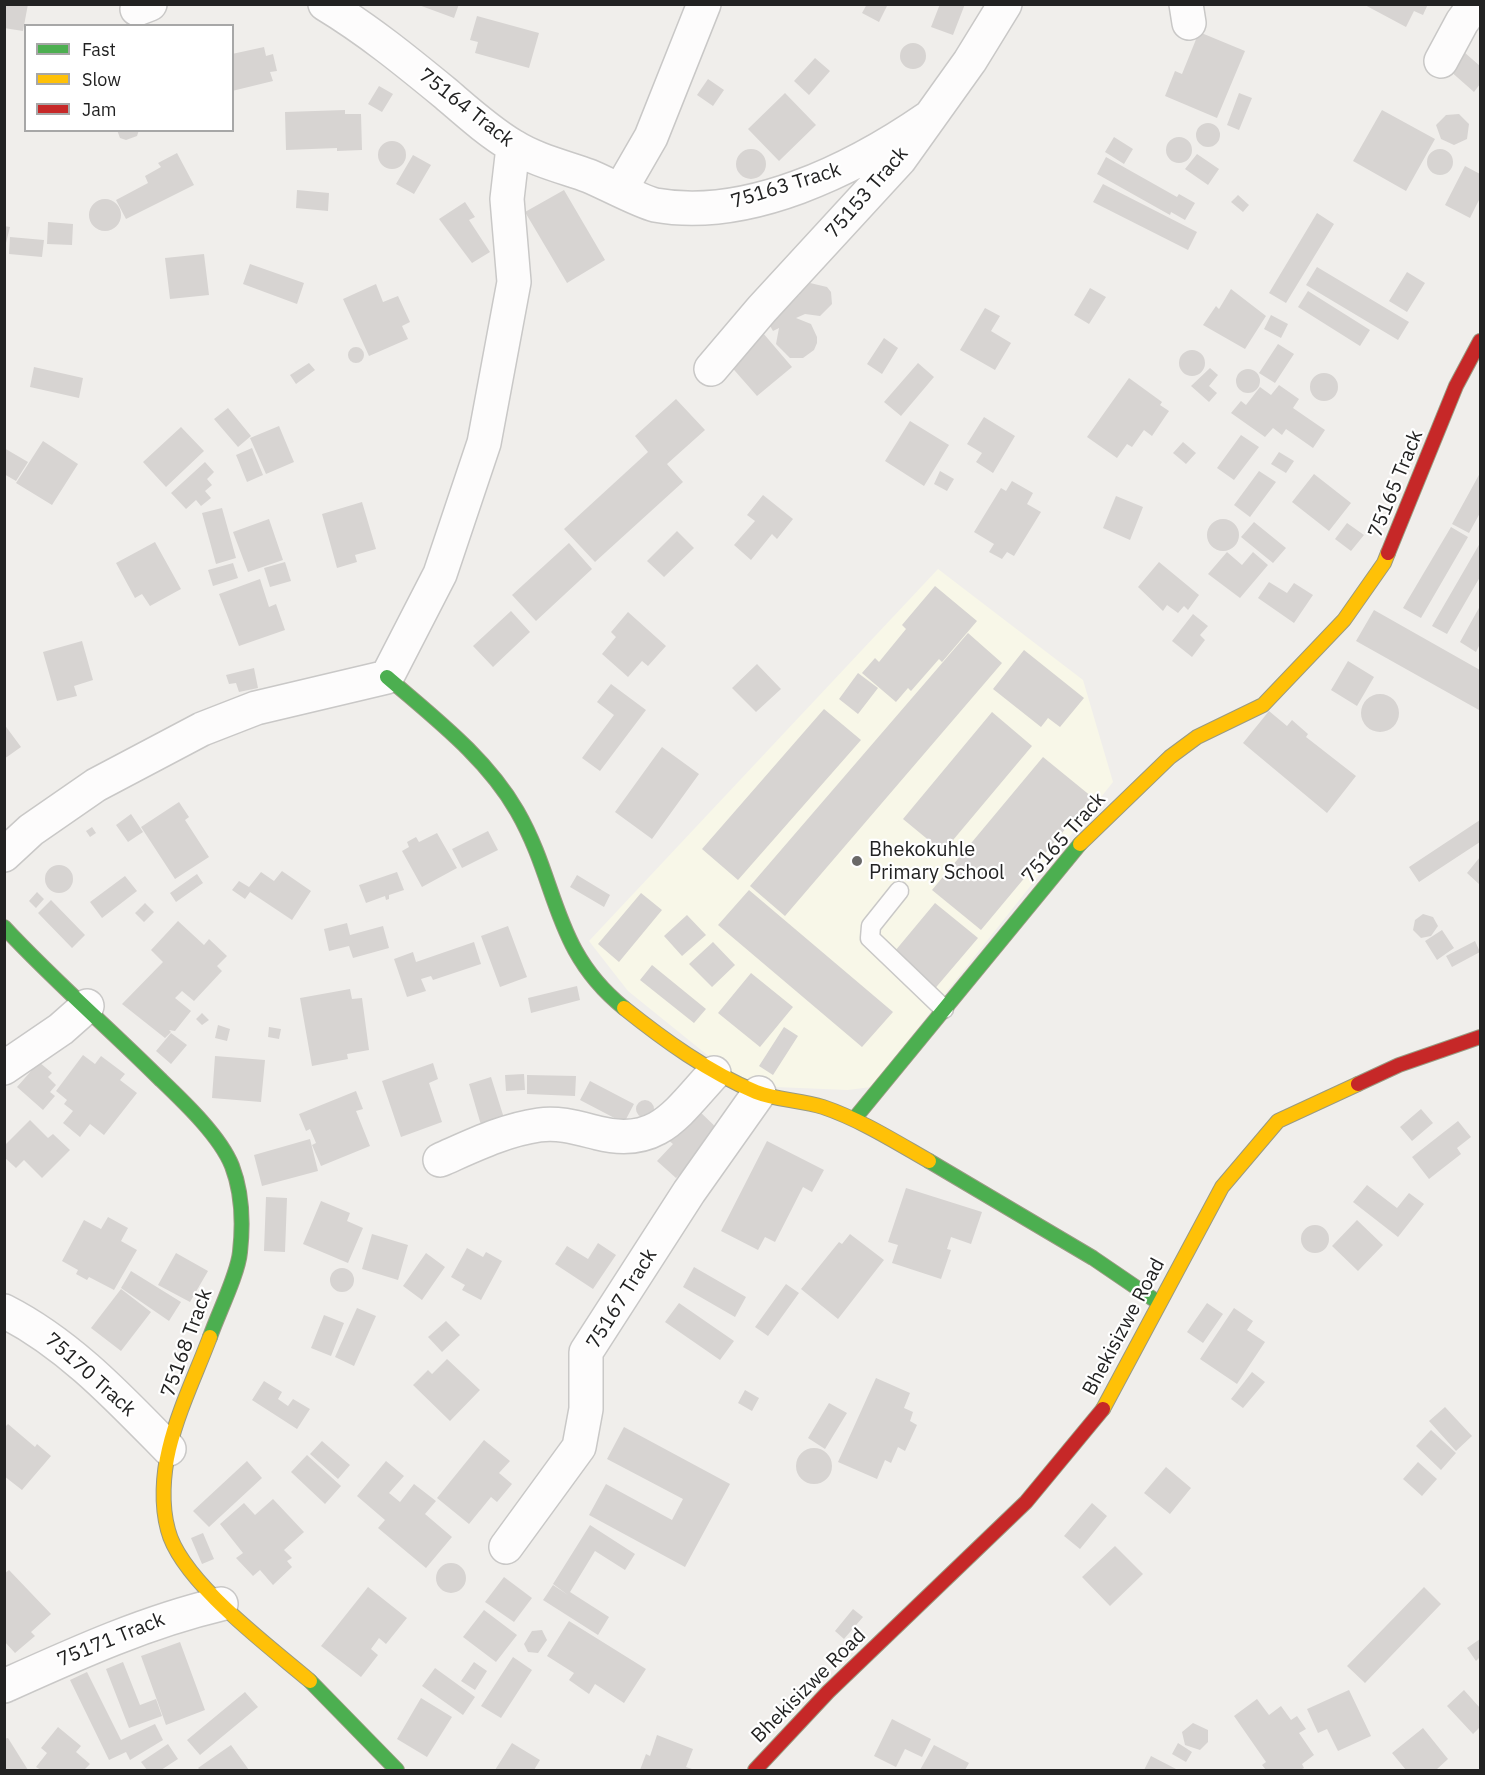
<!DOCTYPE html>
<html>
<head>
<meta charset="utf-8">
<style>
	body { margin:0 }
	#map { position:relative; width:1485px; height:1775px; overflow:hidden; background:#f0eeeb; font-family:"IBM Plex Sans",sans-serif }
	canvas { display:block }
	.frame { position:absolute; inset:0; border:6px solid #222; pointer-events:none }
	.legend { position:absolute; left:24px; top:24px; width:210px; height:108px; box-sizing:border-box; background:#fff; border:2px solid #a7a7a7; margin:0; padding:8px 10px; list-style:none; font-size:18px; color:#222 }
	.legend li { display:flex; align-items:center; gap:12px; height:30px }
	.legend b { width:30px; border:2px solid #a7a7a7 }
</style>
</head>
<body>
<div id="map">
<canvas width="1485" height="1775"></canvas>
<div class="frame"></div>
<ul class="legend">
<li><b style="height:8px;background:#4caf50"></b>Fast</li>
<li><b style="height:8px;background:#ffc107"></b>Slow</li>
<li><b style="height:8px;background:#c62828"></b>Jam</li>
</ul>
</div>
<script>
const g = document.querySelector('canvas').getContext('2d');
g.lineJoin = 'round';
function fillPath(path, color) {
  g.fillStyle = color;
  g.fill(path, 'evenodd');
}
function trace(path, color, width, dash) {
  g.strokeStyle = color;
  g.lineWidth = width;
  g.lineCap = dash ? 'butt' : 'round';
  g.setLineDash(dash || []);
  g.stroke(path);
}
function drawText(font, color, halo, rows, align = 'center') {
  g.font = font + ' "IBM Plex Sans",sans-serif';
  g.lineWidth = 4.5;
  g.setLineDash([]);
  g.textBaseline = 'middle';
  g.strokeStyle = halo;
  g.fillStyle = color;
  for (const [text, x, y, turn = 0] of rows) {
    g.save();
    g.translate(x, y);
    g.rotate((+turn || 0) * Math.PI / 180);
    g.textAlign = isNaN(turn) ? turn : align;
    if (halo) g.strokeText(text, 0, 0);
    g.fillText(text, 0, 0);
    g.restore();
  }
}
const education = new Path2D(`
	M938,569L1083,680L1113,782L871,1087L848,1090L775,1087L732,1075L628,991L589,941Z`);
const building = new Path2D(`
	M4,4H28L23,31L4,28Z
	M416,4H459L454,18Z
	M867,4H888L879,22L862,13Z
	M940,4H965L953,35L931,27Z
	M1363,4H1428L1423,15L1414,11L1406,27Z
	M477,16L539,33L529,68L475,53L478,42L470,40Z
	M1199,32L1245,51L1217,118L1165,96L1175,71L1182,74Z
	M900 56a13 13 0 1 1 26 0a13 13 0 1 1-26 0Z
	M264,47L266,56L273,54L277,71L270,72L273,81L232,91V54Z
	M1464,52L1480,66V84L1474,92L1449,70Z
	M815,58L830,71L809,95L794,81Z
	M708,79L724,90L713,106L697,95Z
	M379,86L393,94L382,112L368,104Z
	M785,93L816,125L779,161L748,129Z
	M1239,93L1252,98L1239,130L1227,125Z
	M345,110V114H361L362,150L337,151V148L286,150L285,112Z
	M1382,110L1435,139L1406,191L1353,161Z
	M1459,114L1469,124L1467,139L1454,145L1441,139L1436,125L1446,115Z
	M1196 135a12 12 0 1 1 24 0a12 12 0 1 1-24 0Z
	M117,130H139L137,136L126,140L120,138Z
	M1166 150a13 13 0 1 1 26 0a13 13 0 1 1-26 0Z
	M1114,137L1133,149L1124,164L1105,152Z
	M378 155a14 14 0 1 1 28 0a14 14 0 1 1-28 0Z
	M1427 162a13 13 0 1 1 26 0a13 13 0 1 1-26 0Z
	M736 164a15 15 0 1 1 30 0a15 15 0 1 1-30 0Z
	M177,153L194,185L126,219L116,200L148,183L145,176L161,167L158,163Z
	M1197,154L1219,169L1208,185L1185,169Z
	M413,155L431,165L414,194L396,184Z
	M1106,157L1177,197L1179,194L1195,203L1185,220L1171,212L1170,215L1097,174Z
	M1465,166L1480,174V198L1470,218L1445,205Z
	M1103,184L1197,232L1188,250L1093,202Z
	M297,190L329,193L328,211L296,208Z
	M564,190L605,260L567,283L525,212Z
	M1238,195L1249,205L1243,212L1231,202Z
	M89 215a16 16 0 1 1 32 0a16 16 0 1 1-32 0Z
	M465,202L475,217L469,220L490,252L472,263L439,219Z
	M1317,213L1334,224L1286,303L1269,293Z
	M48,222L73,224L72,245L47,244Z
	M4,226L10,227L5,247H4Z
	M10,237L44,240L42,257L9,254Z
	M204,254L209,295L170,299L165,258Z
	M250,264L304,283L297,304L243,284Z
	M1317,267L1409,322L1398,340L1306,285Z
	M1407,272L1425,283L1407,312L1389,301Z
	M810,283L827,287L831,292L832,304L820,316L805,314L796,318L811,324L817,337V343L814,350L803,358H790L776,344L779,328L773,331L762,312L796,293L799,296L800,290Z
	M376,284L383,302L398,296L410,322L402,326L408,339L369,356L343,299Z
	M1090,288L1106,297L1089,324L1074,315Z
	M1231,289L1266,316L1245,349L1203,325L1216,306L1219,309Z
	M1308,291L1370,330L1360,346L1298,307Z
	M985,308L1000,316L991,331L1011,343L995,370L960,350Z
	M1271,315L1288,324L1281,338L1264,329Z
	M763,333L792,367L757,396L728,363Z
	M884,338L898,348L882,374L867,364Z
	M1278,344L1294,354L1275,383L1259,373Z
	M348 355a8 8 0 1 1 16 0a8 8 0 1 1-16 0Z
	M1179 363a13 13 0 1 1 26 0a13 13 0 1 1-26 0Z
	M309,363L315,370L296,384L290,375Z
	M918,363L934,377L901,416L884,402Z
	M34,367L83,378L79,398L30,387Z
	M1210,368L1218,375L1209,386L1217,393L1209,402L1191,386Z
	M1236 381a12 12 0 1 1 24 0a12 12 0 1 1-24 0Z
	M1310 387a14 14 0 1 1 28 0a14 14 0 1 1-28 0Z
	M1129,378L1162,402L1160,405L1169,411L1152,436L1144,430L1132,447L1127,444L1117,458L1087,437Z
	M1279,385L1299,399L1293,408L1325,430L1313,448L1286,429L1282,435L1273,428L1265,437L1231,413L1241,401L1246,405L1260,387L1271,395Z
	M676,399L705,430L667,464L683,482L595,562L564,529L648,452L635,436Z
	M228,408L251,436L238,447L214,419Z
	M984,417L1015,436L993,473L976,462L982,453L967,444Z
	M910,421L949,445L924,486L885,461Z
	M279,426L294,462L266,474L250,438Z
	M181,427L204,451L166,487L143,462Z
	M1241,435L1259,447L1234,480L1217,468Z
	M43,441L78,464L52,505L16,483Z
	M1183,442L1196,453L1186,464L1173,453Z
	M4,448L28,462L16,481L4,474Z
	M252,448L263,475L247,482L236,455Z
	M1279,452L1294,461L1286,473L1271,464Z
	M205,462L214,472L207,479L212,485L205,491L211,498L201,506L196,500L186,509L171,493Z
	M940,471L954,479L947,491L934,484Z
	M1259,471L1276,482L1250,517L1234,505Z
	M1480,473V513L1469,533L1452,524Z
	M1314,474L1351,503L1329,531L1292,502Z
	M1012,481L1033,493L1027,504L1041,512L1014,556L1007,552L1002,559L989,552L994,544L974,532L1001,488L1006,491Z
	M763,495L793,519L777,539L772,534L751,560L734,545L755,521L747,515Z
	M1116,496L1143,507L1130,540L1103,528Z
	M362,502L376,549L355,555L357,562L337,568L322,514Z
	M222,508L236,558L216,564L202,513Z
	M1207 535a16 16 0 1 1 32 0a16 16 0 1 1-32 0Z
	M269,519L283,560L248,572L233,532Z
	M1254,522L1286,548L1273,563L1241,537Z
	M1347,523L1364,535L1351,551L1335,539Z
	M1451,527L1468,537L1421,618L1403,608Z
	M677,531L694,548L664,577L647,561Z
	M155,542L181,589L150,606L142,594L135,598L116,563Z
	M569,543L592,569L536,621L512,595Z
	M1480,543V577L1447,634L1432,626Z
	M1227,552L1242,565L1253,552L1268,565L1240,598L1208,574Z
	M285,562L291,581L270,587L264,568Z
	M1159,562L1199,595L1188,610L1184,606L1178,613L1167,605L1163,611L1138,587Z
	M233,563L238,578L213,586L208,570Z
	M260,579L269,607L276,604L285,630L239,646L219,594Z
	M1269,582L1287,593L1294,583L1313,595L1294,623L1258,598Z
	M935,586L977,621L942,662L939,659L911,691L908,688L896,702L862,673L875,658L879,662L906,629L902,625Z
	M1480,606V644L1476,652L1460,642Z
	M1374,610L1480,670L1479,710L1356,641Z
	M511,611L530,632L493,667L473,646Z
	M628,612L666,646L648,666L642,661L628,677L602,654L616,637L611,632Z
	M1193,614L1208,626L1200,635L1205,640L1192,657L1172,641Z
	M968,633L1002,663L785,916L750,886Z
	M82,641L93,680L74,686L77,696L57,701L43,652Z
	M1024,650L1084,698L1060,727L1048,718L1041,727L993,689Z
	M1348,661L1374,677L1357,706L1331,690Z
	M757,664L781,689L756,712L732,688Z
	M254,668L258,688L239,692L236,683L229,684L226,675Z
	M858,673L878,688L858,714L839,699Z
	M611,684L646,710L600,771L582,758L614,715L597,702Z
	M1361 713a19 19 0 1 1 38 0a19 19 0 1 1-38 0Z
	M824,709L861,740L738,880L702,849Z
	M1269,711L1287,726L1292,720L1308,734L1306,737L1356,776L1327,813L1243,743Z
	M992,712L1032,746L943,852L903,819Z
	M4,724L21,747L4,759Z
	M662,747L699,774L652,839L615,812Z
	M1043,757L1092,797L981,930L932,890Z
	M179,802L189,817L185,820L209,857L175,879L141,827Z
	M131,814L143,832L128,842L116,825Z
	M1480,820V842L1419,882L1409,867Z
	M92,827L96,833L90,837L86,831Z
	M488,831L498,850L462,868L452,849Z
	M437,833L457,868L422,887L402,851L409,847L407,842L416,837L419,842Z
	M1480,857V885L1467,873Z
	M45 879a14 14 0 1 1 28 0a14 14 0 1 1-28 0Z
	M282,871L311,891L292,920L250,892L245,899L232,890L239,881L249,887L261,872L274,881Z
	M397,872L404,890L389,895V899L386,900L385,896L366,903L359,885Z
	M197,874L203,883L176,902L170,893Z
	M577,875L610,895L604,907L570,887Z
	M125,876L137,891L102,918L90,902Z
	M749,890L893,1012L862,1047L718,925Z
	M37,892L44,899L36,908L29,901Z
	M641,893L662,910L619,962L598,944Z
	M51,900L85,935L72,948L38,913Z
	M145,903L154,912L144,922L135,913Z
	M935,903L978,938L932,992L890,957Z
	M1423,914L1433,917L1438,926L1431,936L1421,938L1413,930L1415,920Z
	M687,915L706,935L682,956L664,936Z
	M178,921L204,945L209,939L227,956L217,966L222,971L194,1001L182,991L175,998L191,1011L175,1031L169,1030L171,1032L165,1038L122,1004L163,962L151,950Z
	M347,923L350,935L383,926L389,948L353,958L349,946L329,951L324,929Z
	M508,926L527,977L500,987L481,936Z
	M1442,930L1454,948L1437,960L1425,941Z
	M1475,941L1480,952L1452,967L1446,956Z
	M474,942L481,964L433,980L431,976L421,979L426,991L407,997L394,959L413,952L416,962Z
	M713,942L735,965L712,987L689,964Z
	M652,965L706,1009L694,1023L640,980Z
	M751,973L793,1007L760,1047L718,1013Z
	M577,986L580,1000L531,1013L528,998Z
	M350,989L352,999L362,998L369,1050L347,1054L348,1059L312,1066L300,998Z
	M202,1013L209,1020L202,1025L196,1019Z
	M218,1025L230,1029L227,1041L215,1038Z
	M269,1027L281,1029L279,1039L268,1037Z
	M784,1027L798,1036L773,1075L759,1066Z
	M171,1033L187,1045L171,1064L156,1051Z
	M83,1055L95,1064L101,1056L125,1074L120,1080L137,1093L104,1135L90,1124L80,1137L63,1123L73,1111L64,1104L67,1100L56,1091Z
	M215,1056L265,1060L261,1102L212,1098Z
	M39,1062L52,1073L48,1077L56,1085L50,1092L55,1096L43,1110L17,1087Z
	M433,1063L438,1079L429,1083L442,1122L401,1137L382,1081Z
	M524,1074L525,1090L506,1091L505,1075Z
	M527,1075L576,1076L575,1096L527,1094Z
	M491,1077L504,1118L481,1125L469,1084Z
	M590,1081L634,1104L624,1123L580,1100Z
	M356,1091L363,1109L356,1111L370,1146L321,1166L312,1145L316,1143L310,1129L306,1131L299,1114Z
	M636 1109a9 9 0 1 1 18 0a9 9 0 1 1-18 0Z
	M696,1108L723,1134L676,1178L657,1161L673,1144L667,1139Z
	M1421,1109L1433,1123L1412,1141L1400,1127Z
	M30,1120L48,1138L53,1134L70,1150L42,1178L24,1160L16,1168L4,1157V1146Z
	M1458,1121L1471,1137L1457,1148L1461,1154L1429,1179L1412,1157Z
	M310,1139L318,1171L262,1186L254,1155Z
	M767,1141L824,1170L812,1192L803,1187L775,1242L765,1237L758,1250L721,1231Z
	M1367,1185L1397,1208L1409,1193L1424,1204L1398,1237L1353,1202Z
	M906,1188L982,1212L971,1244L951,1237L947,1249L951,1250L941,1279L892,1263L898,1245L888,1242Z
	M266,1197L287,1198L285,1252L264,1251Z
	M321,1201L350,1213L347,1221L363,1228L348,1263L303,1244Z
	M108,1217L128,1228L121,1241L137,1250L114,1290L89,1277L87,1280L76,1274L78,1270L62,1261L84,1220L101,1229Z
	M1357,1220L1383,1245L1358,1271L1332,1246Z
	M1301 1239a14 14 0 1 1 28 0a14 14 0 1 1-28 0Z
	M372,1234L408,1245L398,1280L362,1269Z
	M850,1234L884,1260L838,1319L801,1289L839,1242L842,1244Z
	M598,1243L616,1255L593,1289L555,1264L567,1246L588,1259Z
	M467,1248L483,1257L486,1252L502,1261L481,1300L462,1290L465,1285L451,1277Z
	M176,1253L208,1271L190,1302L158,1285Z
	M426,1253L445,1267L422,1300L403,1286Z
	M694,1267L746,1297L735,1317L683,1287Z
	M330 1280a12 12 0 1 1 24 0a12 12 0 1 1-24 0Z
	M131,1271L181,1302L169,1321L121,1288Z
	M786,1284L799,1293L768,1336L755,1327Z
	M121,1289L151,1312L121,1351L91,1328Z
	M679,1303L734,1341L720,1360L665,1322Z
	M1207,1303L1223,1314L1203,1343L1187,1332Z
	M357,1308L376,1316L354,1366L335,1357Z
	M1234,1308L1253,1321L1247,1330L1265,1342L1237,1384L1200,1359Z
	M324,1315L344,1323L331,1356L311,1348Z
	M446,1321L460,1335L442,1352L428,1337Z
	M447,1359L480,1390L450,1421L413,1385L428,1370L432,1374Z
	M1252,1372L1265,1382L1243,1408L1231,1399Z
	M876,1378L910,1393L904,1408L913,1412L910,1421L917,1425L905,1451L898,1447L891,1463L885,1460L877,1479L838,1462Z
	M264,1381L282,1392L278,1399L288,1406L293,1399L310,1409L297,1429L252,1400Z
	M745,1390L759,1398L752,1411L738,1403Z
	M829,1403L847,1413L825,1449L808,1438Z
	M1445,1407L1472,1436L1456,1451L1429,1421Z
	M8,1424L35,1447L37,1444L51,1456L22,1490L4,1476V1428Z
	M624,1427L730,1484L685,1567L589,1515L606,1484L672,1520L683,1499L607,1459Z
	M1431,1430L1456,1453L1441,1470L1416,1446Z
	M484,1440L510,1461L499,1473L512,1484L497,1502L491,1497L469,1524L437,1498Z
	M322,1441L350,1465L338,1479L310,1454Z
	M796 1466a18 18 0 1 1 36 0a18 18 0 1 1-36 0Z
	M307,1455L341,1486L325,1504L291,1472Z
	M247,1461L262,1478L209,1527L193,1511Z
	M386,1461L404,1476L389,1493L400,1502L414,1484L436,1501L425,1514L452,1537L426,1568L378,1528L385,1520L357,1496Z
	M1418,1462L1437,1479L1422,1496L1403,1479Z
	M1166,1467L1191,1488L1170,1514L1144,1493Z
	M273,1499L304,1532L284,1550L292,1558L287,1561L292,1567L273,1585L260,1570L253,1576L236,1558L243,1553L220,1524L244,1503L255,1515Z
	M1092,1503L1107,1516L1080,1549L1064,1536Z
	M590,1525L635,1554L625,1570L595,1551L570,1592L609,1617L598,1635L543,1600L553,1585L568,1595L553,1584Z
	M203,1533L214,1559L202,1564L191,1538Z
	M1115,1546L1143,1574L1110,1606L1082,1577Z
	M436 1578a15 15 0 1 1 30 0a15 15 0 1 1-30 0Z
	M9,1570L51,1614L31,1632L35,1636L15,1653L4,1641V1574Z
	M504,1577L532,1598L514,1622L485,1602Z
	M368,1587L407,1618L386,1644L379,1638L371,1649L378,1655L361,1677L321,1646Z
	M1424,1587L1441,1604L1365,1683L1347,1666Z
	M853,1609L863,1617L844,1639L835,1631Z
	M484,1610L517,1635L496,1662L463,1637Z
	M569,1621L646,1669L624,1703L595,1684L589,1694L569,1680L574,1673L547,1656Z
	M542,1630L547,1640L538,1653L528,1652L524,1644L532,1631Z
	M1480,1639V1657L1476,1661L1467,1648Z
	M180,1642L205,1710L166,1725L141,1656Z
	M513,1657L532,1670L501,1718L481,1706Z
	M123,1662L140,1705L156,1699L162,1716L129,1728L106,1669Z
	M474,1662L487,1671L475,1690L461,1681Z
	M435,1668L475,1697L463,1715L422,1686Z
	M87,1672L121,1740L155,1724L163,1740L130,1760L126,1752L109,1760L70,1680Z
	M1349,1690L1371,1736L1338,1751L1327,1729L1318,1733L1307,1709Z
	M1464,1690L1480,1708V1727L1473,1734L1447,1706Z
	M245,1692L258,1707L200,1755L187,1740Z
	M421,1698L452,1717L427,1757L397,1739Z
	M1257,1699L1269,1715L1281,1706L1291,1720L1297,1716L1306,1729L1299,1733L1314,1755L1302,1764L1304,1768L1300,1770H1266L1262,1765L1266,1762L1234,1716Z
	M892,1719L931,1739L922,1757L905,1749L896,1767L874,1756Z
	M1193,1723L1208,1730V1742L1200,1750L1185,1745L1182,1732Z
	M58,1727L81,1746L76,1752L90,1764L84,1770H41L36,1767L47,1753L41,1748Z
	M1423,1728L1448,1759L1436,1770H1406L1392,1753Z
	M657,1735L693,1749L686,1767L695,1770H640L646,1754L650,1756Z
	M8,1738L28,1770H4V1739Z
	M512,1743L540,1760L534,1770H495Z
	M1178,1743L1192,1752L1186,1762L1172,1754Z
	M168,1744L178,1759L161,1770H147L141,1762Z
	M231,1745L249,1770H200L198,1768Z
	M934,1745L969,1763L965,1770H920Z
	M1151,1756L1178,1770H1144Z`);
const lane = new Path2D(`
	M899,891L871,926L870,938L944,1009`);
const street = new Path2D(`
	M325,4C368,30 406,61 445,93C466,111 489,132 513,146C535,160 564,167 589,176C606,183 639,201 655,205C748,222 854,169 928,118
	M1186,4L1189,23
	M137,9L150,4
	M1441,61L1462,22L1475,4
	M621,189L651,137L704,4
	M711,369L762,309L900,159L970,61L1005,4
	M4,855L31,830L96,785L202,729L256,708L387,677L440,574L484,443L514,282L507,199L513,147
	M4,1068L61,1029L87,1006
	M440,1160C472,1146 504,1130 539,1125C559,1122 578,1128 598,1133C658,1148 677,1113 714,1073
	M4,1311C69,1344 119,1398 169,1449
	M506,1547L579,1447L586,1409V1352L689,1192L759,1093
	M4,1686C75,1654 145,1622 221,1604`);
const fast = new Path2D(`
	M387,677C433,717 486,757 517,811C559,884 552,950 624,1008
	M4,927C53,980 109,1028 160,1079C184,1102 220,1136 232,1166C242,1192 243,1225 240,1252C238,1274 218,1314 210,1337
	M855,1118L1080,844
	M929,1161L1093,1258L1159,1303
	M310,1681L397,1770`);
const slow = new Path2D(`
	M1080,844L1170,757L1197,737L1263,705L1344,620L1384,563L1388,553
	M624,1008C664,1040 708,1072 756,1092C776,1100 801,1100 823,1107C861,1120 894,1141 929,1161
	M210,1337C196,1374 178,1411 169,1449C163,1474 161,1505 168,1530C181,1581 269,1646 310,1681
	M1103,1409L1222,1187L1278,1121L1358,1084`);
const jam = new Path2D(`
	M1388,553L1456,386L1480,341
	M1358,1084L1399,1065L1480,1037
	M755,1770L828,1692L1026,1502L1103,1409`);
const markers = [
	[857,861,6,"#6a6968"]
];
const streetNames = [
	["75164 Track",466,108,38],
	["75163 Track",786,186,-17],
	["75153 Track",867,193,-49],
	["75165 Track",1396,484,-68],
	["75165 Track",1064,838,-48],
	["75167 Track",622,1299,-58],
	["Bhekisizwe Road",1124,1327,-62],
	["75168 Track",187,1343,-70],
	["75170 Track",90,1375,42],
	["75171 Track",111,1640,-22],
	["Bhekisizwe Road",809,1686,-45]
];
const poiNames = [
	["Bhekokuhle",869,850],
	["Primary School",869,873]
];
fillPath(education, '#f8f7e8');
fillPath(building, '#d7d4d2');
trace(lane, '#c9c8c7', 21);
trace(street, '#c9c8c7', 36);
trace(fast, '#999a82', 16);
trace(slow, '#999a82', 16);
trace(jam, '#999a82', 16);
trace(lane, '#fdfcfc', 18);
trace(street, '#fdfcfc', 33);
trace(fast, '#4caf50', 14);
trace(slow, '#ffc107', 14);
trace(jam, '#c62828', 14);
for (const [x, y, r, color] of markers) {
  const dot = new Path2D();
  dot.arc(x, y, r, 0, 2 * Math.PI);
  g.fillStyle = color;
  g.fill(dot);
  trace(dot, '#fff', 2);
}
drawText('20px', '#222', '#fff', streetNames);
drawText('20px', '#222', '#fff', poiNames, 'left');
</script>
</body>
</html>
